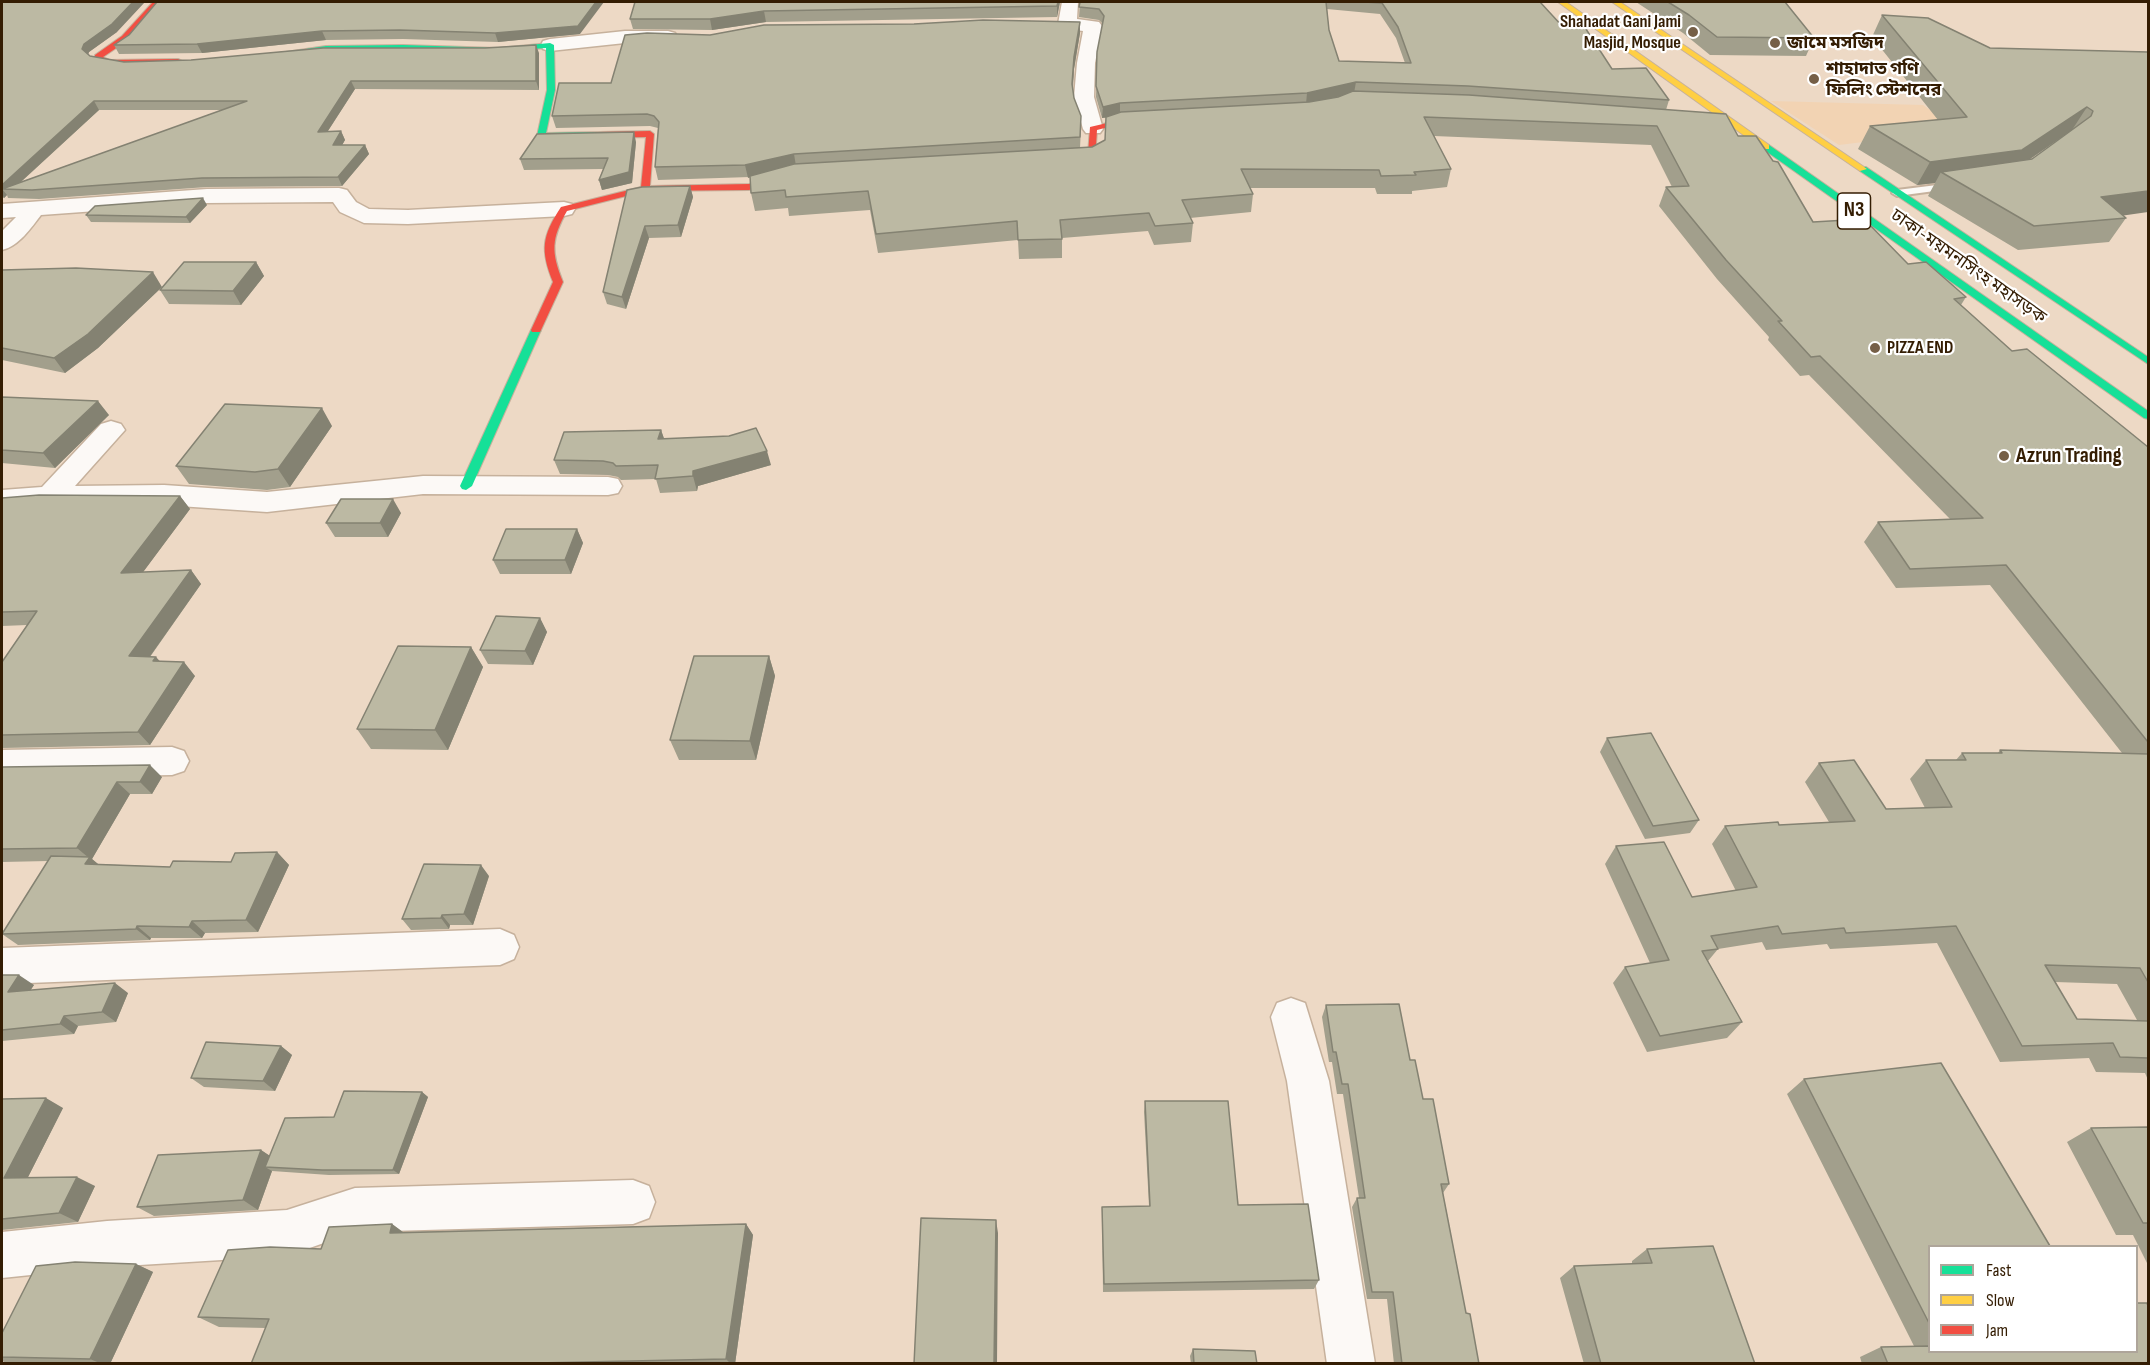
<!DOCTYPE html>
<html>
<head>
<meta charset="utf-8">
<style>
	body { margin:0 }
	#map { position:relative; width:2150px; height:1365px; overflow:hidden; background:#edd9c5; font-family:"Sofia Sans Condensed",sans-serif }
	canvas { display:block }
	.frame { position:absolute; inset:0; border:3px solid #341d03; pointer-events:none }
	.legend { position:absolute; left:1928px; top:1245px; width:210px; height:108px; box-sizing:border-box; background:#fff; border:2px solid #aea59a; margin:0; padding:8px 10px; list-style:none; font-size:18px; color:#341d03 }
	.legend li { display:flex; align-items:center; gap:12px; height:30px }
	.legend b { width:30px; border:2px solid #aea59a }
</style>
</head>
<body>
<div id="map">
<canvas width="2150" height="1365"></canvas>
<div class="frame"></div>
<ul class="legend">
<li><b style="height:8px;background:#16e098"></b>Fast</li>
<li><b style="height:8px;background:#ffcf43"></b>Slow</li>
<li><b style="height:8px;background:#f24e42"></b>Jam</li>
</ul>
</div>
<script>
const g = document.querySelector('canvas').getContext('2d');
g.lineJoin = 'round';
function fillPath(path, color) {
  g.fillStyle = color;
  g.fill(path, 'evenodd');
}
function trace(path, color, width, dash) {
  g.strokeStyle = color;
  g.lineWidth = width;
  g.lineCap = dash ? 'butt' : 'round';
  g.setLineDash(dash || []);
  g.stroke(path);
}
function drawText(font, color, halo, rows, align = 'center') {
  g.font = font + ' "Sofia Sans Condensed","Noto Sans Bengali",sans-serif';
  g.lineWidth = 4.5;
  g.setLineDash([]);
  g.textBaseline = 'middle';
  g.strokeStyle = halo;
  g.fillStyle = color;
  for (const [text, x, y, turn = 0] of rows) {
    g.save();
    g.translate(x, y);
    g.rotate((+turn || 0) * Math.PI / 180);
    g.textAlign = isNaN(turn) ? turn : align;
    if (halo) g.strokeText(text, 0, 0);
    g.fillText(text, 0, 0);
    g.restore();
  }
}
const built = new Path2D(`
	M1771,101L1923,105L1959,130L1839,145Z`);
const lane = new Path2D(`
	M1953,183L1958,186L1957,188L1897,196L1892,193L1897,190Z`);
const street = new Path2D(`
	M1062,2H1078L1077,19L1099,22L1102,26L1095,63L1094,97L1103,129L1100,133H1086L1083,129L1074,97L1077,63L1083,31L1061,28L1058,24Z
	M625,31H668L675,33L677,37L675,41L668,43H625L550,51L543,49L541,45L543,41L550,39Z
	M339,188L347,190L356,202L369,209L408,210L564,202L572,204L575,209L572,214L564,216L408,224L364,223L340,212L333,202L207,203L41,215C31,228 19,246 2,250V231L16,217L2,218V204L207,189Z
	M111,421L121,424L125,430L75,486L164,485L267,492L423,476L608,477L618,479L622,486L618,493L608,495L423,494L267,512L164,505L50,506L2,510V490L42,487L101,424Z
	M172,747L184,751L189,761L184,771L172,775L2,778V750Z
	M500,929L514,935L519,947L514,959L500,965L2,984V948Z
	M1291,998L1305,1003L1329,1081L1375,1364H1327L1287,1081L1271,1017L1277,1003Z
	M633,1180L649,1186L655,1202L649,1218L633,1224L355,1232L287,1256L107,1267L2,1278V1232L107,1221L287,1210L355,1188Z`);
const fast = new Path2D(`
	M550,43L554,45L555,90L546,133L600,132L603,133V137L541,139L537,136L547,90L546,48C459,56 371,45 283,55L279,53L326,46L403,45L498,48Z
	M1763,145H1769L2148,411V419L2144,418L1763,149Z
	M1860,167H1866L2148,357V364L1860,171Z
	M536,327L541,330L472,486L466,490L462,489L460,486L531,330Z`);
const slow = new Path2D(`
	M1558,2H1566L1769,145V149H1763Z
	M1612,2H1620L1867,169L1860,171Z`);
const jam = new Path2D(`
	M153,2H160L128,40L103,57L109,60L178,59L182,61L181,63L108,64L95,59V55L122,36Z
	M1150,118H1153V122L1120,124L1097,130L1095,159L1059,163L1055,160L1059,157L1088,155L1090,127L1120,120Z
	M650,131L654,134L650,186L749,184L795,172L799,175L749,190L646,191L567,211C551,239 551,252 563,282L541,330L540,332H532L531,330L553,282C540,250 542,236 561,207L641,187L646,137L600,138L596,135L600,132Z`);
const wall = new Path2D(`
	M2,2L117,32L89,52L88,55L90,56L124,62L539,53V90L355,89L328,131H341L345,140L342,145H365L369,154L342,186L207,187L39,199L8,198L7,195L4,198L2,197ZM99,110H223L21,182Z
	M157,2L580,34L498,42L403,39L326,40L202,53L119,54L114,45L129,35Z
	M635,2H1060L1057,17L766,22L712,30L633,29L630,19Z
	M1080,2H1540L1563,27L1612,69L1669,100L1666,110L1738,136L1813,222L1908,264L1966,297L1961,305L2012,351L2148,447V1080L2145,1073L2096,1072L2089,1058L2000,1062L1937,943L1830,949L1827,944L1766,950L1762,942L1718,949L1708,961L1742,1022L1727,1038L1647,1052L1613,983L1625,967L1650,963L1605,864L1616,846L1692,897L1736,891L1712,844L1725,826L1779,825L1829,822L1805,782L1819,763L1886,809L1925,808L1910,779L1926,760H1956L1962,753H1998L2000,750L2122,753L1990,585L1896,588L1864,542L1878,522L1950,519L1809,375L1800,376L1768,340L1769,337L1717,279L1659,206L1666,187H1672L1651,145L1434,136L1451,169L1447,187L1412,191V194H1377L1375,188H1250L1253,194L1251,212L1190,218L1193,223L1191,242L1154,245L1148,231L1062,238V258L1019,259L1018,240L878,253L870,210L789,216L788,208L755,211L751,193L750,177L658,180L655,167L658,129V128L650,126L556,128L552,116L611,83L710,35L1080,33L1074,69L1073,88L1074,98L1081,128L1080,148L1092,147L1105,140L1106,118H1102L1096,97L1097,52L1103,24L1099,20L1079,17ZM1327,9L1380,14L1396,38L1405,63L1339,61L1329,30ZM2055,982L2117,984L2137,1020L2077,1019Z
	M1636,2H1785L1814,38L1806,56L1710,55L1683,33Z
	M1882,15L1990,48L2148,52L2124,216L2126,218L2109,242L2018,250L1928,196L1935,183L1917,185L1858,149L1870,126L1938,120L1872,37ZM2062,137L2032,159L2029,160Z
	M636,142L632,183L602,190L599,180L603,169L524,170L520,159Z
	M690,186L693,197L681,237L649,238L626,309L607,304L603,292L627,190Z
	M207,205L190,223L91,222L86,215Z
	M256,262L264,276L241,305L169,304L160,290Z
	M2,270L162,287L98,348L65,373L2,360Z
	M2,397L109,415L55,468L2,463Z
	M332,426L290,487L267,490L189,484L176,466Z
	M661,430L664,439L771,465L698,486L697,491L660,493L656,479L621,480L618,477L608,475L560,474L554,460Z
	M180,496L190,509L143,572L191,570L201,584L150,657L195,676L150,745L2,748V662L27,625L2,626V498Z
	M401,513L388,537H335L326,523Z
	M577,529L583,543L571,574H500L493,560Z
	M540,618L547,632L533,665L488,664L480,650Z
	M471,647L483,667L448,750L371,749L357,729Z
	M769,656L775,676L756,760H679L670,740Z
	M1607,738L1699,820L1690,833L1645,839L1600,752Z
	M2,767L162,777L152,794H130L92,859L98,864L170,867L231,862L277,852L289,865L258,932L205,933L202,938H151L150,940L18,945L2,934L48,861L2,862Z
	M489,876L473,925H450L449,929L411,930L402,919Z
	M2,975L34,985L30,990L128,993L116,1022L78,1026L74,1034L2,1041Z
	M1326,1005L1410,1060L1423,1099L1449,1184L1443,1193L1466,1313L1479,1364H1394L1387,1299H1367L1352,1207L1357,1198H1359L1343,1094H1337L1332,1062H1329L1322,1017Z
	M281,1046L292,1055L275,1091L204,1087L191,1078Z
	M1804,1079L1929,1246V1352L2148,1364H1862L1860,1357L1881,1347L1914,1346L1787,1094Z
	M422,1092L428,1097L399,1174L329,1175L272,1171L258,1210L154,1216L137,1207L261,1150L270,1156L334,1117Z
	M2,1099L63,1108L28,1177L95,1186L78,1222L2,1230V1232Z
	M1145,1101L1238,1205L1319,1280L1314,1289L1103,1292L1102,1207L1149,1206L1144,1112Z
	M2091,1128L2148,1129V1265L2133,1235H2116L2067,1142Z
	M392,1224L403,1232L746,1224L753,1235L735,1364H251L266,1328L219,1327L198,1317L321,1249Z
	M1647,1249L1755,1364H1584L1560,1278L1574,1266L1632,1264V1261Z
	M136,1264L153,1272L110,1364H9L2,1361V1333Z
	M1193,1349L1257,1364H1191L1190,1356Z`);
const shadedWall = new Path2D(`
	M133,2H145L117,32L89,52L87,57L82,49L84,44Z
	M596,2H604L580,34L498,42L495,33Z
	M1058,2H1060L1057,17V6Z
	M764,11L766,22L712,30L710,19Z
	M1080,22V33L1074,69L1072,96L1074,57Z
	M322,31L326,40L202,53L197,44Z
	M536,45L539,53V90L536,81Z
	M351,81L355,89L322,140L318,132Z
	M1356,82L1354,93L1306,104L1307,93Z
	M94,101L99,110L13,189H2L7,195L4,198L2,194V185Z
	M1120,103V114L1102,118L1103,107Z
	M2087,107L2072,130L2008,174L1941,172L1935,183L1917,185L1930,162Z
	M341,131L345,140L337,154L333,145Z
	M634,132L636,142L632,183L602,190L599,180Z
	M365,145L369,154L342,186L338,177Z
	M794,154L796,166L748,178L745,165Z
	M690,186L693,197L681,237L678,225Z
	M2148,191V212L2085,221L2101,197Z
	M203,198L207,205L190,223L186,217Z
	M645,226L649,238L626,309L622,297Z
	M256,262L264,276L241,305L233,291Z
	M153,272L162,287L98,348L65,373L54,358Z
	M98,401L109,415L55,468L43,453Z
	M322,408L332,426L290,487L278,469Z
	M661,430L666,444L658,439Z
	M767,451L771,465L698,486L697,491L693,476V471Z
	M180,496L190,509L132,587L121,573Z
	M393,499L401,513L388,537L380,523Z
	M577,529L583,543L571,574L565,560Z
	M191,570L201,584L141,669L129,656Z
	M540,618L547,632L533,665L525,651Z
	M471,647L483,667L448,750L435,730Z
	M769,656L775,676L756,760L750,741Z
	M156,657L168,670L153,661Z
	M184,662L195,676L150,745L138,732Z
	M150,765L162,777L152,794L140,782Z
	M117,782L130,794L92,859L104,869L85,864L89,858L77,848Z
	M277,852L289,865L258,932L246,920Z
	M481,865L489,876L473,925L464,914Z
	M442,915L450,925L449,929L441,918Z
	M192,921L205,933L202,938L189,927Z
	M137,926L151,938L150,940L136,929Z
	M19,975L34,985L23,1002L8,992Z
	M115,983L128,993L116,1022L102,1012Z
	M64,1016L78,1026L74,1034L60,1024Z
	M281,1046L292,1055L275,1091L263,1081Z
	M422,1092L428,1097L399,1174L393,1170Z
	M46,1098L63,1108L23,1187L4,1178Z
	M261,1150L276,1160L265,1167L272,1171L258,1210L243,1200Z
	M77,1177L95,1186L78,1222L59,1213Z
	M996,1220L998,1233L997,1364H994Z
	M392,1224L408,1236L390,1233Z
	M746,1224L753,1235L735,1364H731L726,1359Z
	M136,1264L153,1272L110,1364H102L90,1359Z`);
const building = new Path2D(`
	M2,2H133L112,24L84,44L82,49L90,56L124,62L191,60L323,48H485L536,45V81H351L318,132L341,131L333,145H365L338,177L202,178L32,190L2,189L247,101H94L2,185Z
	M157,2H596L578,26L495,33L400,30L322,31L197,44L114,45L129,35Z
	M635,2H1058L1057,6L764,11L710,19H630Z
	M1080,2H1326L1329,30L1339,61L1411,63L1398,27L1382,3L1364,2H1540L1563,27L1584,26L1612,69L1646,68L1669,100L1468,86L1356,82L1307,93L1120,103L1103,107L1096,86L1097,52L1104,16L1099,9L1079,7Z
	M1668,2H1785L1814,38L1717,37L1689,15Z
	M1882,15L1928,18L1990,48L2148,52V191L2101,197L2126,218L2034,226L1941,172L2032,159L2091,116L2093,111L2087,107L2022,150L1930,162L1870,126L1967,117Z
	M983,20L1080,22L1074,57L1072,84L1074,98L1081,116L1080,137L794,154L745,165L655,167L659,122L654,116L647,114L552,116L559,83H611L625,35L647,33L710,35L764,25L914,24Z
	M1353,91L1469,95L1726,114L1738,136H1756L1773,161L1778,162L1813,222L1864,219L1908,264L1926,262L1966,297L1954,299L2012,351L2027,349L2148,447V742L2006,565L1910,569L1878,522L1983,518L1820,356L1811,357L1778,321H1782L1726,260L1666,187L1689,186L1657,126L1424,117L1451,169L1414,172L1416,175L1381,176L1379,170L1241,169L1253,194L1182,200L1193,223L1155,226L1149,213L1060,220L1062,239L1018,240L1017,221L876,234L868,191L786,197L785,190L751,193L750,176L794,164L1092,147L1105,140L1106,117L1121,112L1309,102L1338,97Z
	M634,132L629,172L599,180L608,158L520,159L537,134Z
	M690,186L678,225L645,226L622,297L603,292L627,190L642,187Z
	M203,198L186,217L86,215L95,206Z
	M184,262H256L233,291L160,290Z
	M76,268L153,272L88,334L54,358L2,348V270Z
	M2,397L98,401L43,453L2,450Z
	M225,404L322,408L278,469L255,472L176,466Z
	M756,428L767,451L693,471V476L655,479L658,465L616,466L613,463L603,461L554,460L564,432L661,430L658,439L729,436Z
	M39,495L180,496L121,573L191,570L129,656L156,657L153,661L184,662L138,732L2,735V662L37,611L2,612V498Z
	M341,499H393L380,523H326Z
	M506,529H577L565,560H493Z
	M496,616L540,618L525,651L480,650Z
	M398,646L471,647L435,730L357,729Z
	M694,656H769L750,741L670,740Z
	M1651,733L1699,820L1653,826L1607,738Z
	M2000,750L2148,754V982L2140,968L2045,965L2077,1019L2148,1021V1058L2120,1057L2113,1043L2022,1046L1956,926L1846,933L1844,928L1782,934L1778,926L1711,936L1718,949L1702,951L1742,1022L1660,1036L1625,967L1669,960L1616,846L1664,842L1692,897L1757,887L1725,826L1778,822L1779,825L1855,821L1819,763L1854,760L1886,809L1952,807L1926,760H1966L1962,753H2002Z
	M150,765L140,782H117L77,848L2,849V767Z
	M277,852L246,920L192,921L189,927L137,926L136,929L2,934L51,856L90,857L85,864L170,867L173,861L231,862L235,853Z
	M424,864L481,865L464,914L442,915L441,918L402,919Z
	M2,975H19L8,992L115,983L102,1012L64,1016L60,1024L2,1030Z
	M1399,1004L1410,1060H1415L1423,1099H1433L1449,1184H1441L1466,1313L1470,1314L1479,1364H1402L1393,1292H1372L1357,1198H1365L1348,1084H1342L1336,1052H1333L1326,1005Z
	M206,1042L281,1046L263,1081L191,1078Z
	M1941,1063L2050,1246H1929V1323L1804,1079Z
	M344,1091L422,1092L393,1170H322L265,1167L285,1118L334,1117Z
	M46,1098L4,1178L77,1177L59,1213L2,1219V1099Z
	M1145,1101H1228L1238,1205L1308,1204L1319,1280L1104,1284L1102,1207L1150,1206Z
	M2148,1127V1223H2143L2091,1128Z
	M261,1150L243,1200L137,1207L158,1155Z
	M921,1218L996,1220L994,1364H914Z
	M392,1224L390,1233L746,1224L726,1359L488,1364H251L269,1319L198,1317L228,1250L270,1247L321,1249L329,1227Z
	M1713,1246L1755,1364H1601L1574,1266L1652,1263L1647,1249Z
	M75,1262L136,1264L90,1359L2,1357V1333L36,1266Z
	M2136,1303H2147L2148,1306V1364H1888L1881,1347L1929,1346V1352H2136Z
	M1193,1349L1255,1351L1257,1364H1194Z`);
const markers = [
	[1693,32,6,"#755f47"],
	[1775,43,6,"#755f47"],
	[1814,79,6,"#755f47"],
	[1875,348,6,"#755f47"],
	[2004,456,6,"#755f47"]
];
const farPoinames = [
	["Shahadat Gani Jami",1681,22,"right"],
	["Masjid, Mosque",1681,43,"right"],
	["জামে মসজিদ",1787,43],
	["শাহাদাত গণি",1826,69],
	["ফিলিং স্টেশনের",1826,90],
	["PIZZA END",1887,348]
];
const farStreetnames = [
	["ঢাকা-ময়মনসিংহ মহাসড়ক",1968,267,35]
];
const shields = [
	[1854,211,33]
];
const shieldNames = [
	["N3",1854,211]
];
const poiNames = [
	["Azrun Trading",2016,456]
];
fillPath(built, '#f2d3b3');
trace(lane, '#c6b19c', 4);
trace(street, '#c6b19c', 3);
trace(fast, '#c6b19c', 2);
trace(slow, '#c6b19c', 2);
trace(jam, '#c6b19c', 2);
fillPath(lane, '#fcf9f6');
fillPath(street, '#fcf9f6');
fillPath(fast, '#16e098');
fillPath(slow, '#ffcf43');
fillPath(jam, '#f24e42');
fillPath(wall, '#a29f8c');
fillPath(shadedWall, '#848272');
fillPath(building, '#bcb9a3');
trace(building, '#848272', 1.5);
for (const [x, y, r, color] of markers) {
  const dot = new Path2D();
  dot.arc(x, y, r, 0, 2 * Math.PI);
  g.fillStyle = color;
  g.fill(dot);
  trace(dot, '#fff', 2);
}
drawText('bold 18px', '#341d03', '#fff', farPoinames, 'left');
drawText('18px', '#341d03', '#fff', farStreetnames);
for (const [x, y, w] of shields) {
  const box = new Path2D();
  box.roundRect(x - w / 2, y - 18, w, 36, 4.5);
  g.fillStyle = '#fff';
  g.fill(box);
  trace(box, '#341d03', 1.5);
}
drawText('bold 21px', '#341d03', null, shieldNames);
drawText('bold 22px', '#341d03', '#fff', poiNames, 'left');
</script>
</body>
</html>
